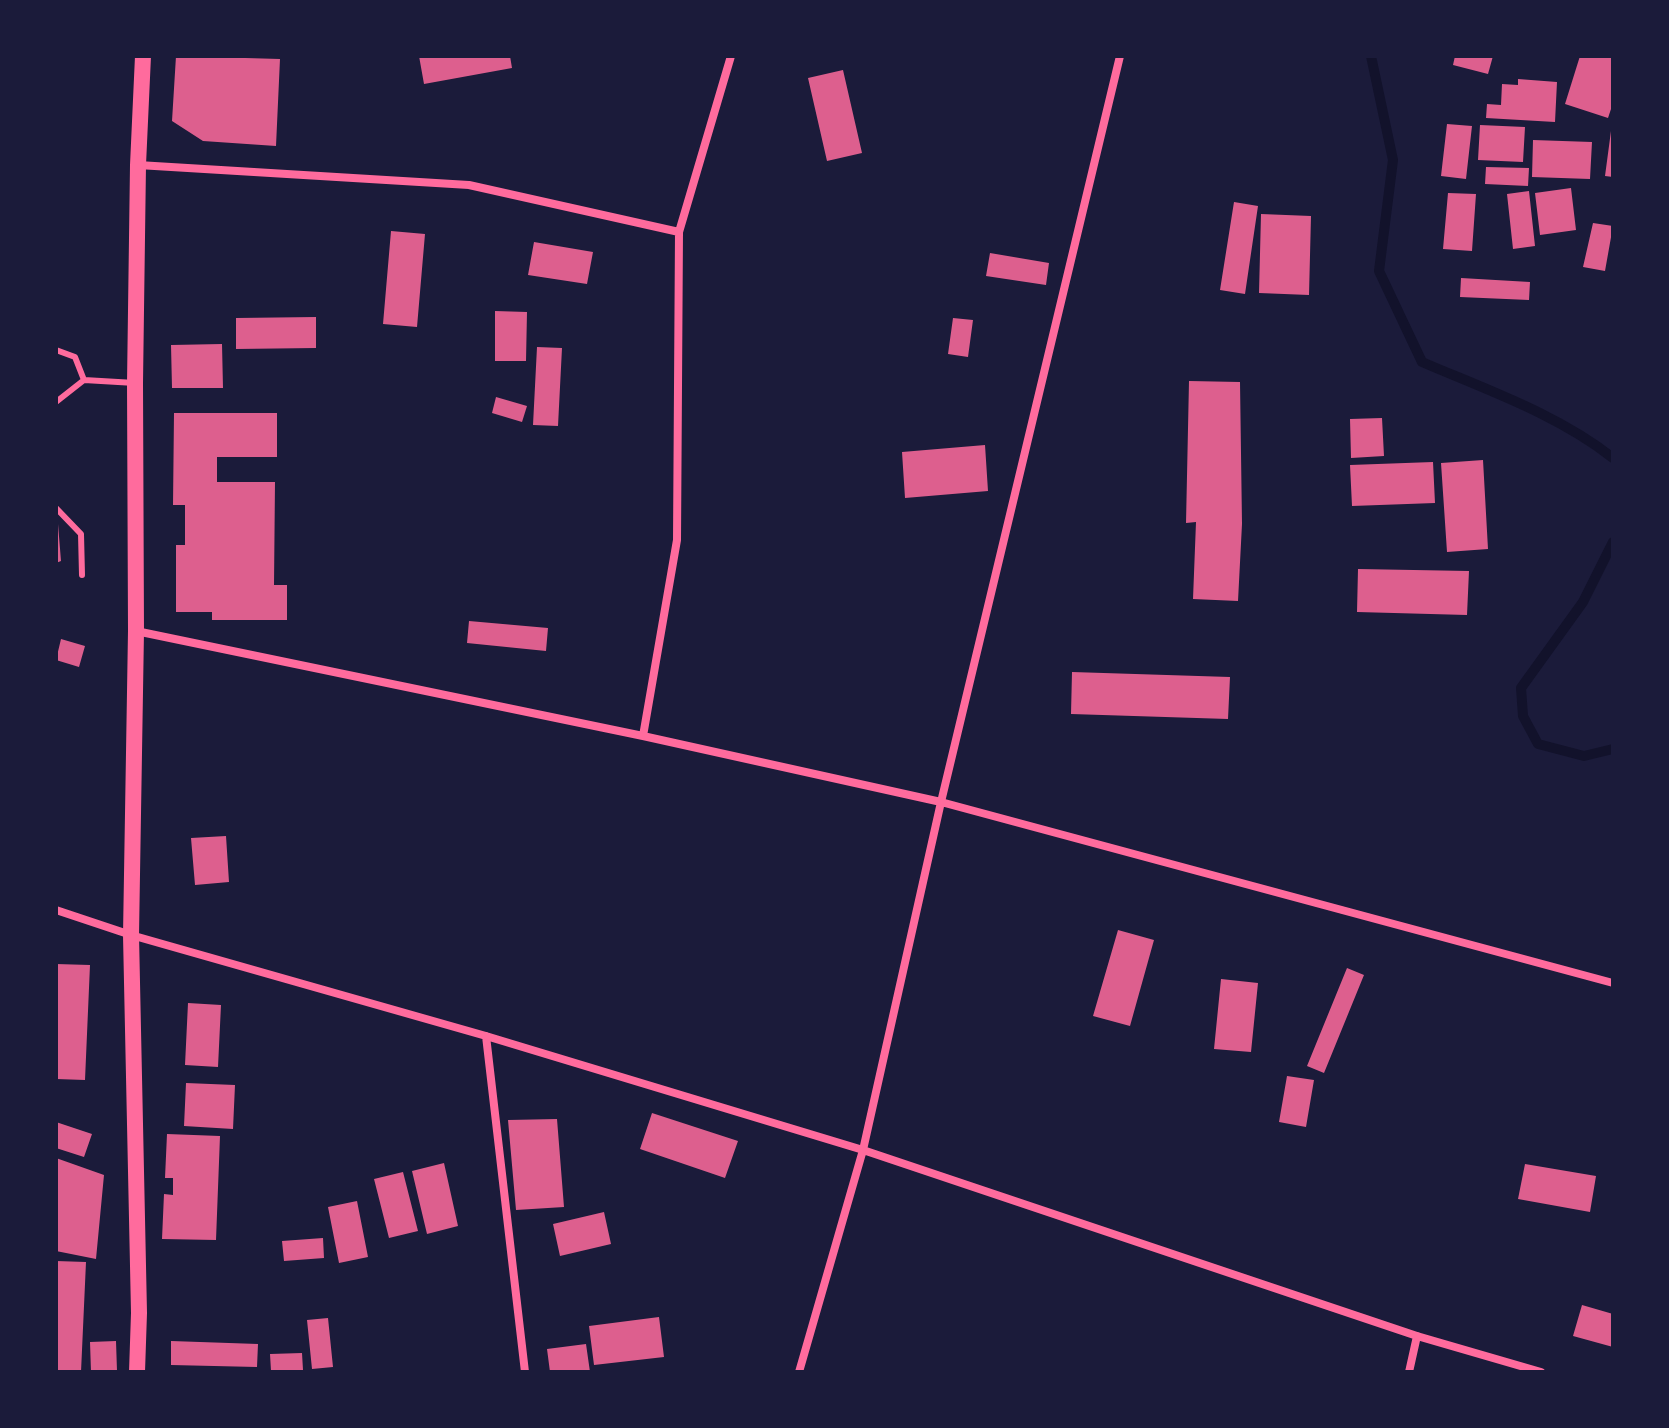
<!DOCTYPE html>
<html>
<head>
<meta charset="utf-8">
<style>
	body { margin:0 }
	#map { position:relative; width:1669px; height:1428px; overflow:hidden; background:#1b1b3a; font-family:"Asap Condensed",sans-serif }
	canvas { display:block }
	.frame { position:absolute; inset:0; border:58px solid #1b1b3a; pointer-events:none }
</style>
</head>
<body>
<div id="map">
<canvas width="1669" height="1428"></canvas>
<div class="frame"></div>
</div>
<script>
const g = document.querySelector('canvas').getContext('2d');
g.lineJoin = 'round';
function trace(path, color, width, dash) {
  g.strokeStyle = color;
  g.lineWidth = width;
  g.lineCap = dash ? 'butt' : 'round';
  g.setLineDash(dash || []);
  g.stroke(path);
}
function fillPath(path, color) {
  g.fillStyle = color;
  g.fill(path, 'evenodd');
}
const stream = new Path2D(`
	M1371,56L1393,160L1379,271L1422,362C1487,390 1557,414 1613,458
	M1613,542L1583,602L1521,688L1523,716L1538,744L1584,756L1613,749`);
const building = new Path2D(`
	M176,56L280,59L276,146L203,141L172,121Z
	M419,56H510L512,68L424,84Z
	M1455,56H1493L1488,74L1453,65Z
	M1580,56H1613V103L1608,118L1565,104Z
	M843,70L862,153L827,161L808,78Z
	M1518,79L1557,82L1555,122L1486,118L1487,104L1501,105L1502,84L1518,85Z
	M1447,124L1472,126L1466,179L1441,176Z
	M1480,125L1525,127L1523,162L1478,160Z
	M1611,131H1613V177L1605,176Z
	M1533,140L1592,142L1590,179L1532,177Z
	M1486,167L1529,168L1528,186L1485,184Z
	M1571,188L1576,230L1540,235L1535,193Z
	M1529,191L1535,246L1513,249L1507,194Z
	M1448,193L1476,194L1472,251L1443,249Z
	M1234,202L1258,206L1245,294L1220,290Z
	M1261,214L1311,216L1309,295L1259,293Z
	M1593,223L1613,226L1605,271L1583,267Z
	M391,231L425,234L417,327L383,324Z
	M534,242L593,252L587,284L528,275Z
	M990,253L1049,263L1046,285L986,276Z
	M1461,278L1530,282L1529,300L1460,297Z
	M495,311L527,312L526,361H495Z
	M316,317V348L236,349V318Z
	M953,318L973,320L968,357L948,354Z
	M222,344L223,388H172L171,345Z
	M537,347L562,348L558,426L533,425Z
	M1189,381L1240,382L1242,524L1238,601L1193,599L1196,522L1186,523Z
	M496,397L527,406L522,422L492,413Z
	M174,413H277V457H217V482H275L274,585H287V620H212V612H176V545H185V505H173Z
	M1382,418L1384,456L1351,458L1350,419Z
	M985,445L988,491L905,498L902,452Z
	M1483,460L1488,549L1447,552L1441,463Z
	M1433,462L1435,503L1352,506L1350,465Z
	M58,524L61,561L56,563V525Z
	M1358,569L1469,571L1467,615L1357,612Z
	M469,621L548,628L546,651L467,643Z
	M61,639L85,646L79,667L56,660Z
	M1072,672L1230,677L1228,719L1071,714Z
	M226,836L229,882L195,885L191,838Z
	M1118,930L1154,940L1130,1026L1093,1016Z
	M56,964L90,965L85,1080L56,1079Z
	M1347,968L1364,975L1324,1073L1307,1066Z
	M1221,979L1258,983L1251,1052L1214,1049Z
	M188,1003L221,1005L218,1067L185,1065Z
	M1287,1076L1314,1080L1306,1127L1279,1122Z
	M186,1083L235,1085L233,1129L184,1126Z
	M652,1113L738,1141L725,1178L640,1149Z
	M557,1119L564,1207L516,1210L508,1120Z
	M56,1122L92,1134L84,1157L56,1148Z
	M167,1134L220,1136L216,1240L162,1239L164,1194L173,1195V1178H165Z
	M56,1158L104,1175L96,1259L56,1251Z
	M444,1163L458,1226L427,1234L412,1171Z
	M1525,1164L1596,1176L1590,1212L1518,1199Z
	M403,1172L418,1231L389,1238L374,1179Z
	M357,1201L368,1257L339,1263L328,1207Z
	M604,1212L611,1244L560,1256L553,1224Z
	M323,1238L324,1258L284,1261L282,1241Z
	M56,1261L86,1262L81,1372H56Z
	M1582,1305L1613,1314V1347L1573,1336Z
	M659,1317L664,1357L594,1365L589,1326Z
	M328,1318L333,1367L312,1369L307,1320Z
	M116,1341L117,1371L91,1372L90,1342Z
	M171,1341L258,1344L257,1367L171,1365Z
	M586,1344L590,1372H550L547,1349Z
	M302,1353L303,1370L271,1371L270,1354Z`);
const service = new Path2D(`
	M56,350L75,357L84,380
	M56,402L84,380L135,383
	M56,508L81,534L82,575`);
const minor = new Path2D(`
	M138,165L469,185L679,232
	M136,631L643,736L941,802L1613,983
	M643,736L677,540L679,232L731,56
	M56,910L131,935L486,1036L863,1150L1417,1336L1541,1372
	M486,1036L525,1372
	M799,1372L863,1150L941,802L1120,56
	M1409,1372L1417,1336`);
const secondary = new Path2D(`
	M137,1372L139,1313L131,935L136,631L135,383L138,165L143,56`);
trace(stream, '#12122b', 10);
fillPath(building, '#dd5f8e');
trace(service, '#ff6b9d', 6);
trace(minor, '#ff6b9d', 8);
trace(secondary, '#ff6b9d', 16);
</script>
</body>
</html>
